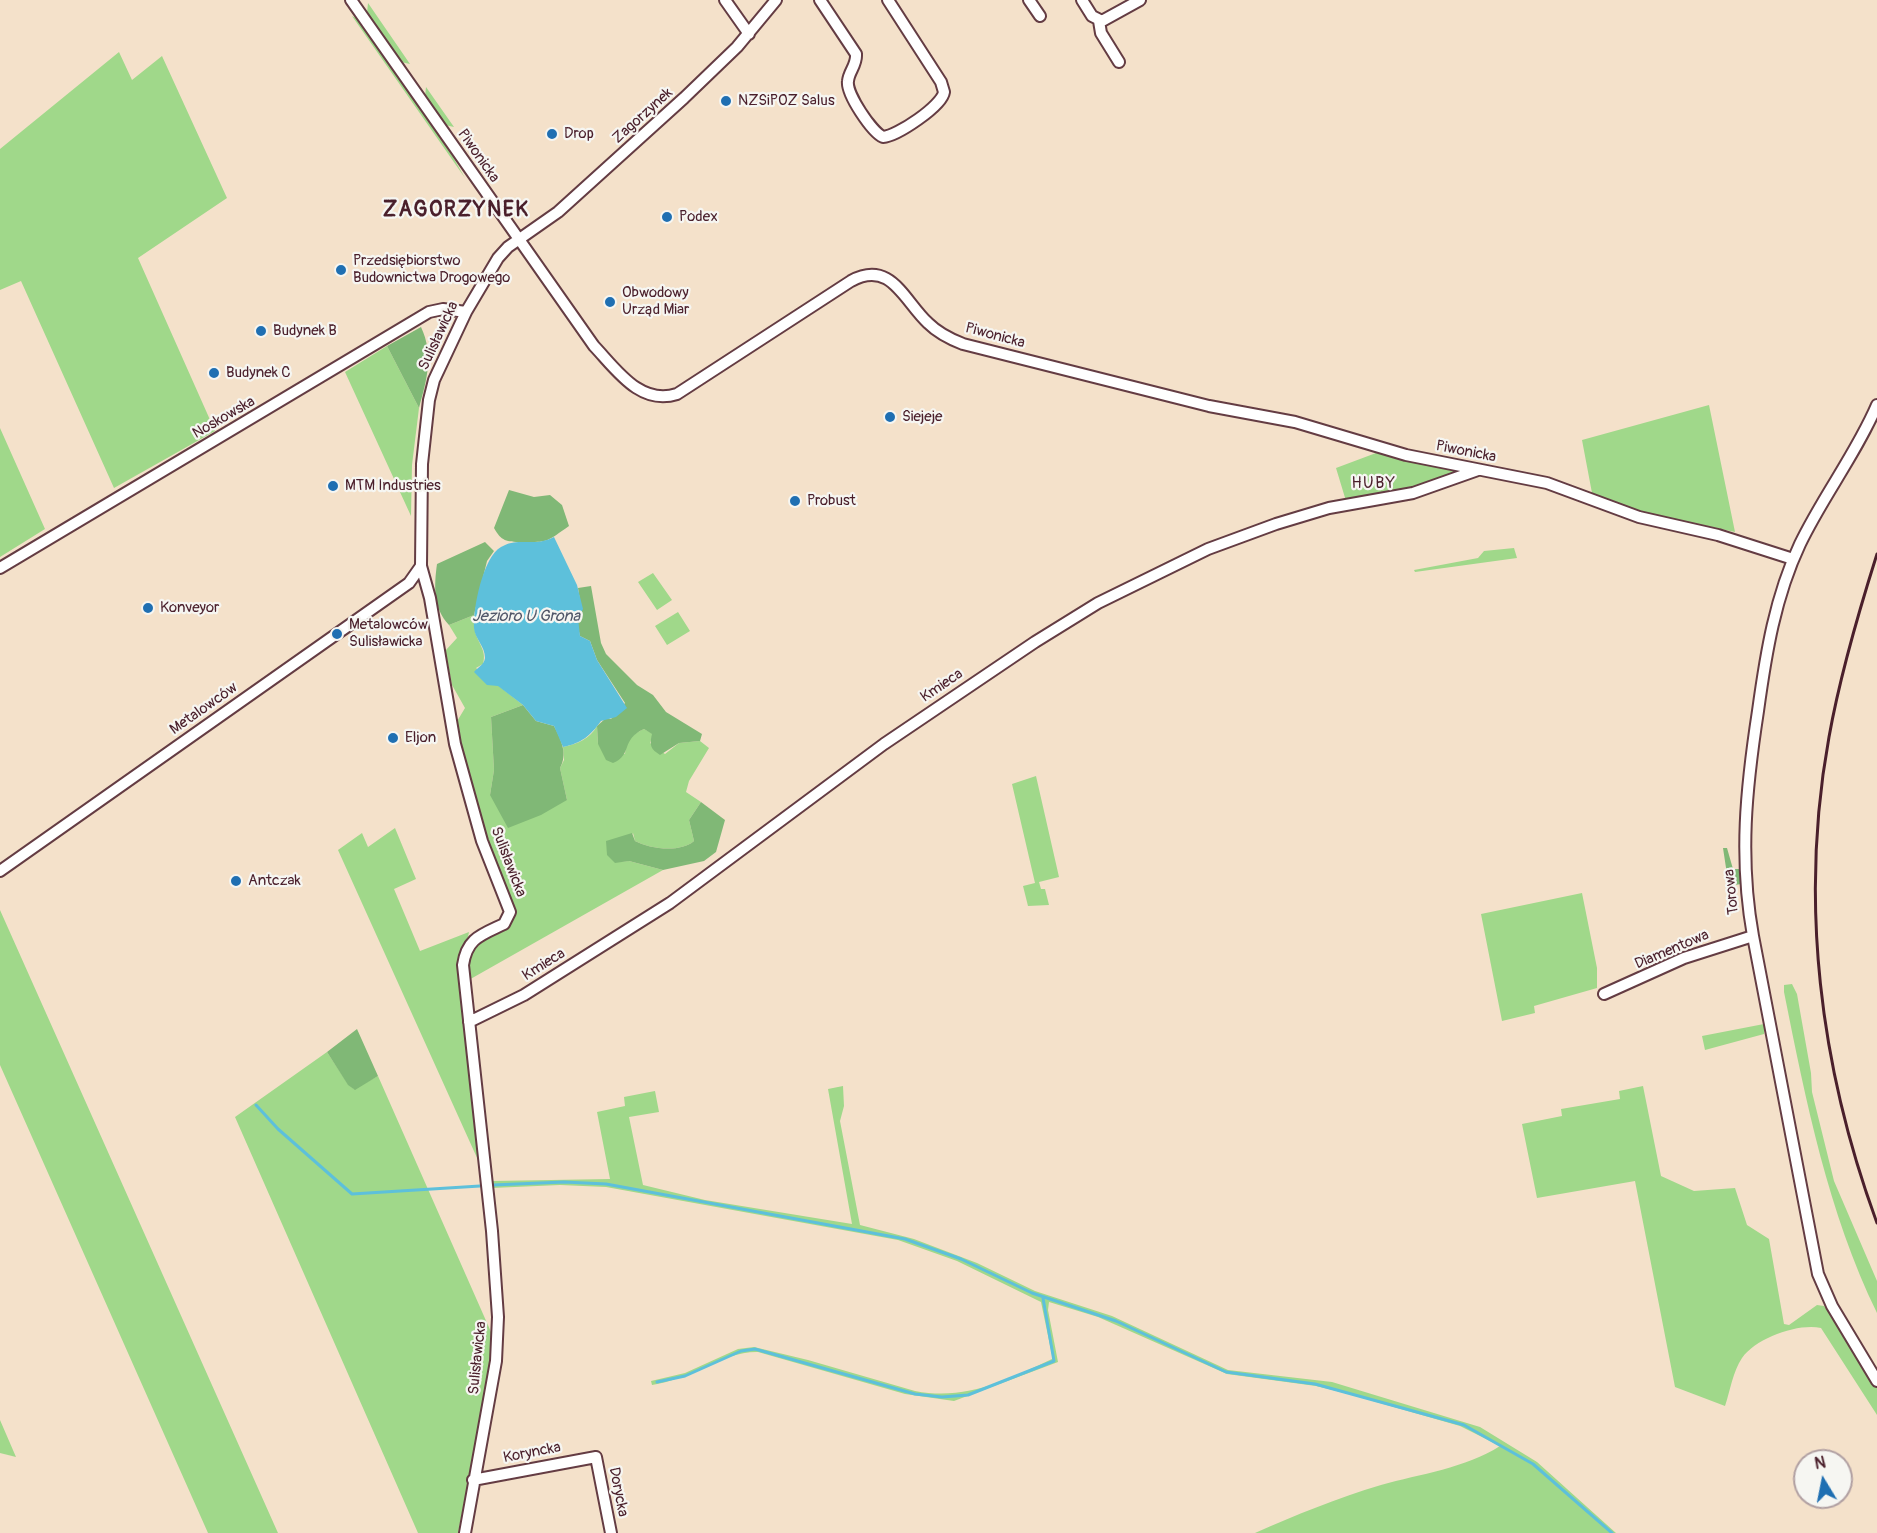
<!DOCTYPE html>
<html>
<head>
<meta charset="utf-8">
<style>
	body { margin:0 }
	#map { position:relative; width:1877px; height:1533px; overflow:hidden; background:#f4e1ca; font-family:Pangolin,sans-serif }
	canvas { display:block }
	.north { position:absolute; left:1793px; top:1449px; width:60px; height:60px; box-sizing:border-box; background:#f6f6f2; border:2px solid #b1a0a2; border-radius:50%; rotate:350deg; font-size:16px; font-weight:700; line-height:24px; text-align:center; color:#4a1f2b }
	.north::after { content:''; display:block; margin:auto; width:21px; height:27px; background:#1f6fb2; clip-path:polygon(50% 0,100% 100%,50% 72%,0 100%) }
</style>
</head>
<body>
<div id="map">
<canvas width="1877" height="1533"></canvas>
<div class="north">N</div>
</div>
<script>
const g = document.querySelector('canvas').getContext('2d');
g.lineJoin = 'round';
function fillPath(path, color) {
  g.fillStyle = color;
  g.fill(path, 'evenodd');
}
function trace(path, color, width, dash) {
  g.strokeStyle = color;
  g.lineWidth = width;
  g.lineCap = dash ? 'butt' : 'round';
  g.setLineDash(dash || []);
  g.stroke(path);
}
function drawText(font, color, halo, rows, align = 'center') {
  g.font = font + ' Pangolin,sans-serif';
  g.lineWidth = 4.5;
  g.setLineDash([]);
  g.textBaseline = 'middle';
  g.strokeStyle = halo;
  g.fillStyle = color;
  for (const [text, x, y, turn = 0] of rows) {
    g.save();
    g.translate(x, y);
    g.rotate((+turn || 0) * Math.PI / 180);
    g.textAlign = isNaN(turn) ? turn : align;
    if (halo) g.strokeText(text, 0, 0);
    g.fillText(text, 0, 0);
    g.restore();
  }
}
const green = new Path2D(`
	M368,3L410,64L401,62L367,13Z
	M352,16L358,19L453,157L465,178Z
	M119,52L132,80L162,56L227,198L138,258L215,431L114,488L21,281L0,290V149Z
	M426,87L454,127L445,125L425,97Z
	M387,346L419,408L412,465L411,516L345,372Z
	M1709,405L1735,532L1643,512L1592,493L1582,440Z
	M0,428L45,529L0,557Z
	M1376,453L1459,471L1460,474L1424,487L1346,501L1336,468Z
	M1514,548L1517,558L1415,572L1414,570L1478,558L1484,551Z
	M653,573L672,600L657,610L638,582Z
	M678,612L690,631L667,645L655,626Z
	M474,615C475,620 474,626 475,631C478,644 487,650 483,664L476,668L523,705L491,717L494,770L490,795L567,800L560,768L564,760L563,747C577,744 590,739 597,726L598,744L625,754C627,739 631,735 644,729L653,734L650,743L665,754L679,743L700,741L709,748L689,781L686,792L701,802L689,820L694,841C680,853 650,849 635,841L633,833L614,862L629,861L663,870L467,981L466,972L473,944C486,937 513,930 515,913L482,827L456,723L465,708L452,685L446,654V650L457,638L449,625Z
	M1036,776L1059,877L1039,882L1041,889H1045L1049,905L1028,906L1023,886L1035,883L1012,784Z
	M395,828L416,879L394,889L420,951L469,932L459,979L478,1160L338,850L362,833L368,847Z
	M1582,893L1597,968V988L1534,1006L1535,1013L1502,1021L1481,914Z
	M0,910L278,1533H208L0,1065Z
	M1792,984L1797,994L1811,1073L1812,1092L1834,1181L1877,1281V1313C1828,1212 1806,1102 1784,992V985Z
	M1764,1024V1034L1705,1050L1702,1036Z
	M327,1052L348,1084L354,1089L378,1076L491,1332L489,1375L458,1533H418L235,1117Z
	M843,1086L844,1106L840,1121L860,1225L914,1239L977,1263L1035,1291L1112,1316L1228,1370L1332,1382L1480,1427L1537,1462L1616,1533H1255C1296,1515 1337,1498 1381,1485C1420,1474 1466,1468 1500,1446L1460,1426L1345,1393L1316,1386L1227,1374L1098,1317L1049,1302L1048,1310L1058,1362L954,1401L905,1394L758,1352C723,1351 688,1380 652,1385L651,1381L685,1373L738,1349L754,1347L808,1360L915,1391C966,1401 1007,1380 1052,1359V1355L1041,1302L957,1261L898,1240L606,1187L560,1185L492,1188V1181L610,1179L597,1112L625,1106L624,1097L655,1091L659,1112L629,1117L643,1185L705,1200L852,1224L828,1089Z
	M1643,1086L1661,1176L1694,1191L1735,1188L1747,1225L1769,1239L1784,1324L1789,1325L1817,1305L1824,1306L1834,1317L1877,1388V1415L1821,1328C1798,1323 1756,1338 1742,1358C1733,1371 1730,1391 1725,1406L1675,1387L1635,1181L1537,1198L1522,1124L1562,1116L1561,1109L1620,1099L1619,1091Z
	M0,1420L16,1457L0,1453Z`);
const forest = new Path2D(`
	M421,327C434,355 427,379 419,408L387,346Z
	M509,490L534,497L550,495L562,505L569,526C545,543 548,542 521,542C507,542 501,541 494,528Z
	M485,542L494,551L487,561L474,615L449,625C433,608 434,586 437,564Z
	M591,586L601,643L606,654L637,685L653,695L666,712L702,734L700,741L679,743L660,755C651,749 649,746 652,734L644,729C620,740 633,755 613,763L606,760L598,744L597,726L606,718L611,719L625,703L597,660L590,641L580,636L577,623L582,613L578,588Z
	M523,705L536,721L554,726C561,739 568,754 560,768L567,800L541,815L508,828L490,795L494,770L491,717Z
	M701,802L725,820L716,852L704,861L663,870L629,861L615,863L607,855L606,841L632,833L635,841C650,849 680,853 694,841L689,820Z
	M1723,848H1727L1733,869H1740L1741,884L1735,885L1728,881Z
	M357,1029L378,1076L355,1090L348,1085L327,1052Z`);
const water = new Path2D(`
	M554,537L577,585L583,609L578,618L580,636L590,641L597,660L627,708L616,717L601,721C590,736 582,743 563,747L554,726L536,721L523,705L498,686L487,685L474,672C478,667 484,665 485,658C485,646 475,639 474,628C473,608 483,557 501,547C519,536 532,548 554,537Z`);
const stream = new Path2D(`
	M256,1105L278,1129L352,1194L480,1186
	M493,1185L564,1182L606,1184L905,1239L961,1259L1032,1293L1116,1321L1226,1372L1315,1384L1464,1425L1533,1464L1612,1533
	M657,1382L685,1376L741,1351L755,1349L915,1394L942,1397L968,1395L1054,1361L1043,1298`);
const minor = new Path2D(`
	M351,0L594,346C616,369 640,406 677,394L851,281C891,259 904,301 928,323C938,333 950,339 963,344L1209,406L1295,422L1406,455L1547,483L1639,517L1718,535L1793,559
	M725,0L749,34
	M820,0L856,54C857,65 849,71 848,81C846,94 872,132 883,137C897,136 942,106 944,92L941,82L888,0
	M1029,0L1040,16
	M1082,0L1092,16L1102,21L1140,0
	M1099,21L1101,33L1119,62
	M1877,405C1856,454 1823,496 1800,544C1775,597 1766,653 1758,711C1746,789 1739,858 1753,936L1818,1274L1832,1306L1877,1381
	M0,568L429,312L443,309L466,312
	M0,871L409,583L421,566
	M1604,994L1684,958L1753,936
	M469,1022L524,995L670,903L884,744L1035,642L1098,603L1208,549L1276,524L1329,508L1413,493L1478,470
	M473,1480L596,1457L611,1533
	M465,1533L496,1361L498,1317L492,1231L463,965C467,938 481,935 504,924L510,912L482,841L455,744L430,598L421,566L422,464L429,400L434,380L466,312L498,258L508,247L558,212L684,98L737,47L776,0`);
const rail = new Path2D(`
	M1877,554C1858,614 1840,675 1829,737C1799,901 1820,1068 1877,1223`);
const markers = [
	[726,101,6,"#1f6fb2"],
	[552,134,6,"#1f6fb2"],
	[667,217,6,"#1f6fb2"],
	[341,270,6,"#1f6fb2"],
	[610,302,6,"#1f6fb2"],
	[261,331,6,"#1f6fb2"],
	[214,373,6,"#1f6fb2"],
	[890,417,6,"#1f6fb2"],
	[333,486,6,"#1f6fb2"],
	[795,501,6,"#1f6fb2"],
	[148,608,6,"#1f6fb2"],
	[337,634,6,"#1f6fb2"],
	[393,738,6,"#1f6fb2"],
	[236,881,6,"#1f6fb2"]
];
const poiNames = [
	["NZSiPOZ Salus",738,101],
	["Drop",564,134],
	["Podex",679,217],
	["Przedsiębiorstwo",353,261],
	["Budownictwa Drogowego",353,278],
	["Obwodowy",622,293],
	["Urząd Miar",622,310],
	["Budynek B",273,331],
	["Budynek C",226,373],
	["Siejeje",902,417],
	["MTM Industries",345,486],
	["Probust",807,501],
	["Konveyor",160,608],
	["Metalowców",349,625],
	["Sulisławicka",349,642],
	["Eljon",405,738],
	["Antczak",248,881]
];
const streetNames = [
	["Zagorzynek",643,116,-42],
	["Piwonicka",478,156,55],
	["Sulisławicka",439,336,-65],
	["Piwonicka",995,336,15],
	["Noskowska",224,418,-30],
	["Piwonicka",1466,452,11],
	["Kmieca",942,686,-34],
	["Metalowców",204,709,-35],
	["Sulisławicka",508,862,69],
	["Torowa",1732,892,-96],
	["Diamentowa",1672,950,-23],
	["Kmieca",544,965,-32],
	["Sulisławicka",478,1358,-84],
	["Koryncka",532,1453,-11],
	["Dorycka",618,1492,79]
];
const neighbourhoodNames = [
	["HUBY",1374,484]
];
const waterNames = [
	["Jezioro U Grona",526,617]
];
const districtNames = [
	["ZAGORZYNEK",456,211]
];
fillPath(green, '#a0d88a');
fillPath(forest, '#80b876');
fillPath(water, '#5dc0db');
trace(stream, '#5dc0db', 3);
trace(minor, '#643c43', 14);
trace(minor, '#fff', 10);
trace(rail, '#4a1f2b', 3);
for (const [x, y, r, color] of markers) {
  const dot = new Path2D();
  dot.arc(x, y, r, 0, 2 * Math.PI);
  g.fillStyle = color;
  g.fill(dot);
  trace(dot, '#f6f6f2', 2);
}
drawText('15px', '#4a1f2b', '#f6f6f2', poiNames, 'left');
drawText('15px', '#4a1f2b', '#f6f6f2', streetNames);
g.letterSpacing = '1.5px';
drawText('16px', '#4a1f2b', '#f6f6f2', neighbourhoodNames);
g.letterSpacing = '0px';
drawText('italic 16px', '#515769', '#f6f6f2', waterNames);
g.letterSpacing = '1.5px';
drawText('bold 21px', '#4a1f2b', '#f6f6f2', districtNames);
g.letterSpacing = '0px';
</script>
</body>
</html>
